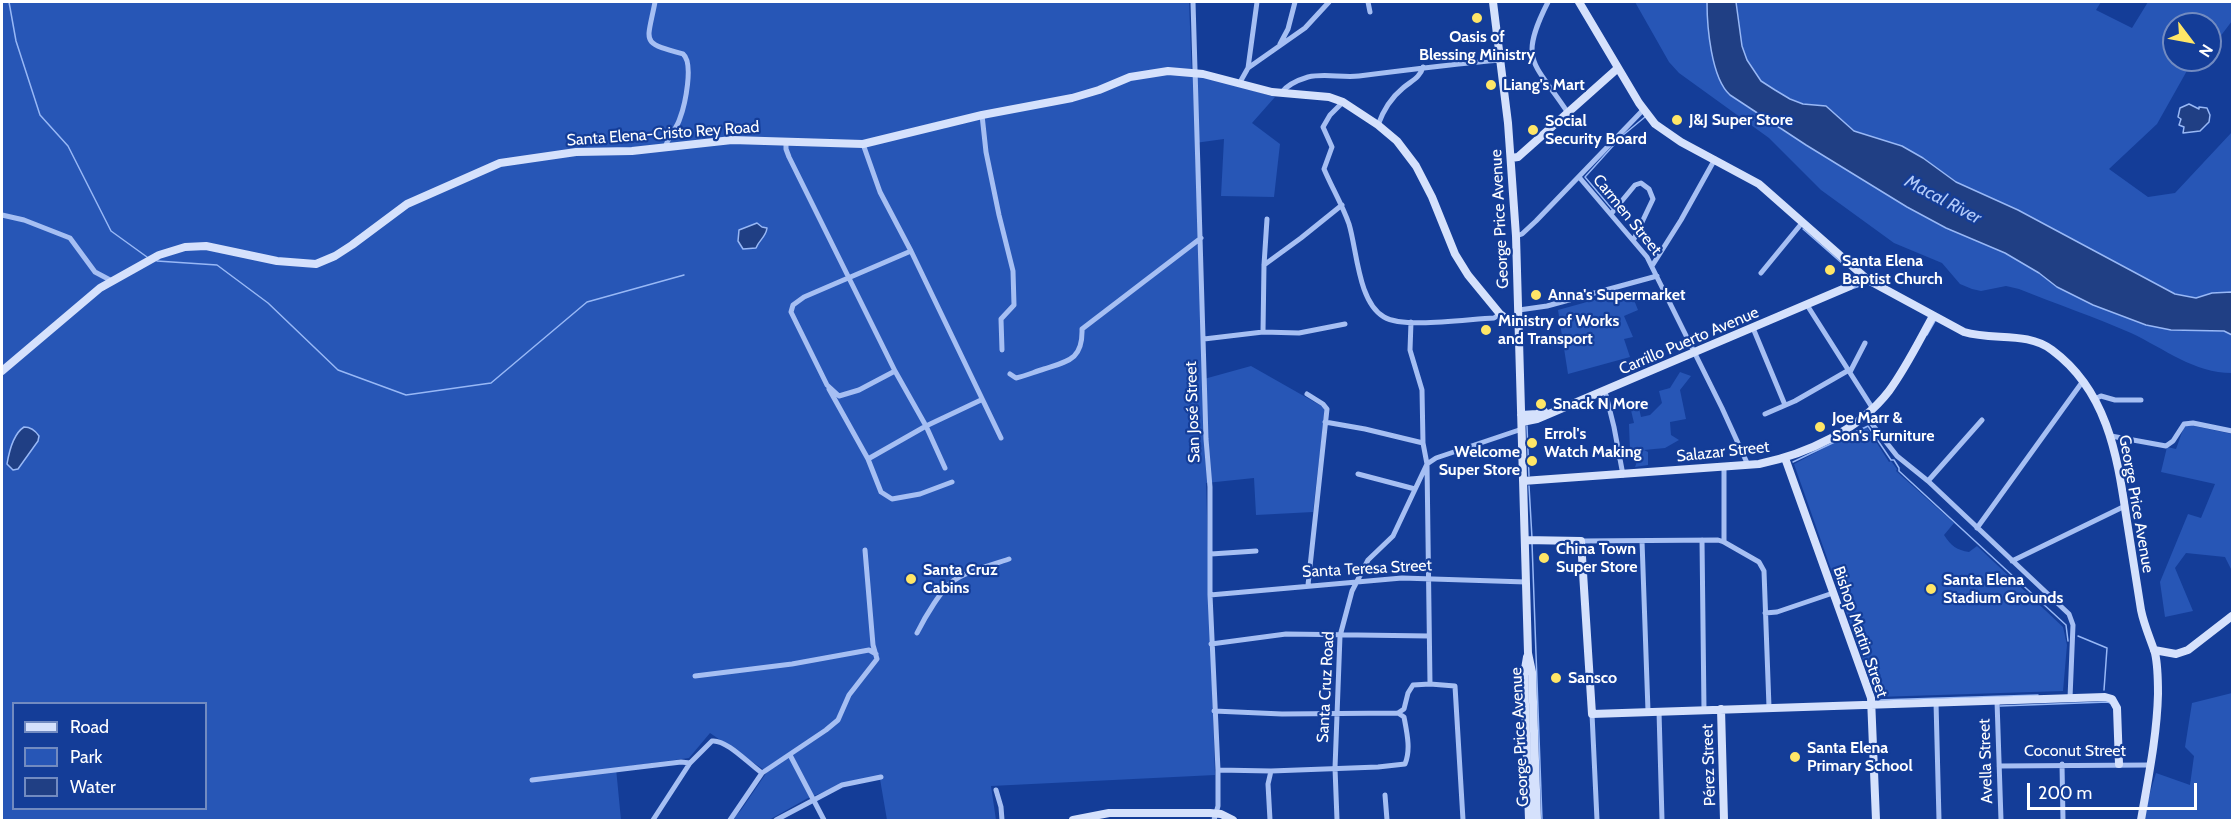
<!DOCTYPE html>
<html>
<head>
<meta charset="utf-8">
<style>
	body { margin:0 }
	#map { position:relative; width:2234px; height:822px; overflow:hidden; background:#143d98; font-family:Cabin,sans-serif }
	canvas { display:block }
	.frame { position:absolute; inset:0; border:3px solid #fff; pointer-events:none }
	.legend { position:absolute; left:12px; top:702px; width:195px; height:108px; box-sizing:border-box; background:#143d98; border:2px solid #728bc1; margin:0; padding:8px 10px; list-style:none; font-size:18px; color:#fff }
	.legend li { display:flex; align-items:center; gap:12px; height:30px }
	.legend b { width:30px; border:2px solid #728bc1 }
	.north { position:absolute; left:2162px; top:12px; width:60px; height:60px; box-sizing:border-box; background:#143d98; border:2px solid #728bc1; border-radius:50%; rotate:122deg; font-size:16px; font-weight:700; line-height:24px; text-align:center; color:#fff }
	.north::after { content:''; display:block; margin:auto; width:21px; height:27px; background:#ffe667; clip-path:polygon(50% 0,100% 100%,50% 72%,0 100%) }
	.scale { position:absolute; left:2027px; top:783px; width:170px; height:27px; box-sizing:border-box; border:3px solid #fff; border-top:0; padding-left:8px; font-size:18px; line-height:21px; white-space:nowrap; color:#fff; -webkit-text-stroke:4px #143d98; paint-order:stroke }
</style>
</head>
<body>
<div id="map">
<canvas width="2234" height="822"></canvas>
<div class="frame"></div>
<ul class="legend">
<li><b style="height:8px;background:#d5e1fc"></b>Road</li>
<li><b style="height:16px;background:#2756b6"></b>Park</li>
<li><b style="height:16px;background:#203f84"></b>Water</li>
</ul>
<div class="north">N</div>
<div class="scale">200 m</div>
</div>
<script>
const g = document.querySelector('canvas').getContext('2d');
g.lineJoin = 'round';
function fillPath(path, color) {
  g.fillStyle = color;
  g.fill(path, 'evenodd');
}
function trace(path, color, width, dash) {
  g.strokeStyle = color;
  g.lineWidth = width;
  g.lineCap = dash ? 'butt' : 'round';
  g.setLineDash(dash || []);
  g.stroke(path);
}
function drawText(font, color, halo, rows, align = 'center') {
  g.font = font + ' Cabin,sans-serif';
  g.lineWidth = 4.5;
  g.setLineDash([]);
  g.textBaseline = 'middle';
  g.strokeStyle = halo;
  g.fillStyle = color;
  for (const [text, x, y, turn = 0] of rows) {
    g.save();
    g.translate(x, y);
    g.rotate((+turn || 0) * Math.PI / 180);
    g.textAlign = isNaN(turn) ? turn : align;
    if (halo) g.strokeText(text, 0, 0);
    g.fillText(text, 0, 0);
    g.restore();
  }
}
const green = new Path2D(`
	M2,2H1189L1192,76L1208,78L1275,97L1252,123L1280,144L1274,197L1221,196L1224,139L1195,143L1204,379L1251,366L1325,408L1313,512L1256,515L1254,478L1206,483L1215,775L991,786L996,820H887L880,779L854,781L808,798L769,820H732L741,810L767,772L710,733L689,758L616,768L621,820H2ZM14,704H206V808H14Z
	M1635,2H1707V22L1711,45L1723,87L1730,95L1779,128L1907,207L1946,228L2005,253L2039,273L2057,287L2093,305L2146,325L2171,330L2224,331L2232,335V373C2194,373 2165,349 2131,333C2095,317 2056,304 2019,289L2006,286L1981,291L1972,289L1960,284L1942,263L1894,243L1821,190L1769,138L1679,73L1669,62Z
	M1736,2H2101L2096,10L2132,28L2148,2H2232V21L2210,50V24H2174V60H2193L2157,124L2109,169L2148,197L2175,193L2232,132V292L2212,293L2196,298L2175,294L2018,210L1956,182L1923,158L1902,146L1854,131L1826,106L1803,104L1780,94L1761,81L1747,60L1742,46Z
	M1630,290L1638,310L1624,316L1633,337L1624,339L1630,357L1568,374L1558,310Z
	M1680,372L1691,376L1680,390L1686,419L1670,422L1671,435L1679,440L1665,448L1644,450L1648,452V465L1635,467L1641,451L1630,452L1629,424L1634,423L1630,406L1638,404L1641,417L1650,415L1662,403L1659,391L1670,388Z
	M2185,424L2232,434V571L2225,557L2186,553L2175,568L2193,611L2165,617L2160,582L2188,514L2201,518L2215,484L2161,472L2167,447L2176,449Z
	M1866,426L1889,462L1891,461L1897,469L1896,471L1954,523L1944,535C1951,546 1957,550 1969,552L1977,546L2063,627L2067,645L2063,691L1876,697L1794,464Z
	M2232,693V820H2144L2147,803L2156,773L2190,785L2194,756L2185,747L2192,703Z`);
const water = new Path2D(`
	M1707,2H1736L1742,46L1747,60L1761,81L1775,90L1790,99L1803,104L1826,106L1854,131L1902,146L1923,158L1956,182L2018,210L2175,294L2196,298L2212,293L2232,292V335L2224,331L2171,330L2146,325L2093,305L2057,287L2039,273L2005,253L1946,228L1907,207L1806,145L1730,95C1711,78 1707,26 1707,2Z
	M2189,104L2199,109V107L2207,108L2210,115L2209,122L2200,131L2183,133L2184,127L2179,125L2181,119L2178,117L2180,108Z
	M757,223L762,227L767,228C766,237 759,240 756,248L743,249L738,241L739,230Z
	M24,427C31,427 35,430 39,436L38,441L18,469L13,470L7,464C9,452 13,434 24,427Z`);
const stream = new Path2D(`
	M9,2L16,41L40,115L68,146L111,231L147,257
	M1612,209L1585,177L1622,136L1645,117
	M1803,229L1844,265
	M157,261L217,265L268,303L338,370L406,395L491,383L587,302L684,275
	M1851,289L1863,285
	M1927,335L1935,321
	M1874,413L1872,415L1876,420
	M1527,426L1529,476
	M1793,462L1868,426L1891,460H1894L1899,468V471L2066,625L2068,641
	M1529,486L1532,538
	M1532,543L1542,820
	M2078,636L2107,648L2104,690
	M1877,700L2038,695
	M2000,706L2108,702L2110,703`);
const street = new Path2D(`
	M655,2C647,44 640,42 683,54C694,63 685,105 680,118C677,129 668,136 665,148
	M1193,2L1206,439L1210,487V595L1218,770V806L1214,820
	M1368,2L1370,12
	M1548,2C1517,63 1535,62 1568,113
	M1280,44L1288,29L1295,2
	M1248,68L1257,2
	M1239,84L1248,68L1305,28L1329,2
	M1281,93C1287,85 1298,80 1308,77C1325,73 1342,78 1359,76C1406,70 1453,64 1501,60
	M1343,102L1330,115L1323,127L1332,147L1324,169C1332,188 1342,204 1349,224C1357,250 1358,302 1384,317C1404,329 1468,319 1494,318L1500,314
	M982,115L986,152L999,215L1013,271L1014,305L1001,319L1002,350
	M1378,125C1383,111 1392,97 1403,88C1411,81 1420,78 1423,67
	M786,141V149L789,157L895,371L926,426L945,468
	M863,144L880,192L911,251L1001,438
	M1579,177L1647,257L1722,408L1748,465
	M1611,214L1635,185L1641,183L1649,189L1653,199L1634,239
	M2,215L24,220L70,238L95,272L112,281
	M1516,236L1522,234L1536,221L1643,110
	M1264,265L1301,238L1342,205
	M1652,266L1681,220L1715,159
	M1761,273L1802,223
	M1807,305L1873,409
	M1519,310L1547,306L1657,276
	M1411,322L1410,350L1422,390L1423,443L1427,464L1430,684
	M1753,328L1785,405
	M1263,332L1264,265L1267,219
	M1204,339L1263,332L1299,333L1345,324
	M895,371L859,390L839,396L827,385L791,312L793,305L804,297L911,251
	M1850,372L1865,343
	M1010,374L1016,378C1026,376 1034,372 1044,369C1069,361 1083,359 1082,329L1201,238
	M829,389L868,459L881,492L892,499L920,494L952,482
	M1605,391L1614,427L1623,475
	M1307,394L1323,404L1327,409L1308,585
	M2095,399L2101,396L2115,400H2141
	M1765,414L1795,401L1849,370
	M1865,415L1897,456L1928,481L2069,614L2073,625L2070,698
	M1325,422L1365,429L1423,443
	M2111,436L2166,446L2173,441L2184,424L2193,423L2232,431
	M868,459L926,426L981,400
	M1724,468V542
	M1358,474L1415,489
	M1928,481L1982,420
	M1977,528L2083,381
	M1702,540L1704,710
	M1581,541L1718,540L1724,542L1759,562L1764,571L1769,707
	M1642,541L1648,711
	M1211,554L1256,551
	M2012,561L2125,506
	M1210,595L1402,578L1526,582
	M1765,613L1777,612L1833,593
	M917,633C924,619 942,587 956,579C971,570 992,565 1009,559
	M1211,644L1286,634L1429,636
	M695,676L792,664L869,650L876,654
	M1997,701L2001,820
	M1936,702L1939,820
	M1214,711L1282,714L1398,713L1404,709L1408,693L1413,685L1430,684L1455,686L1463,820
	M1659,711L1662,820
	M1592,714L1597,820
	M790,755L824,820
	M2062,764L2063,820
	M1999,766L2150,765
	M1218,770L1271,771L1378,767L1405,764C1411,750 1407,733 1404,717L1398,713
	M532,780L681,762L690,763
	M996,790L1001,807L1002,820
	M1385,795L1387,820
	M653,820L690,763L712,741C726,739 749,764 762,773
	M730,820L762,773L826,730L838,720L849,695L877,659L873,645L865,550
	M776,820L842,785L881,777
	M1270,820L1268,784L1271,771
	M1337,820L1335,768L1340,636L1352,591L1368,560L1393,536L1427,464L1436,458L1522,429`);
const secondary = new Path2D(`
	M1493,2L1508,123L1516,236L1528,653L1532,672L1537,820
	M1579,2L1639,103L1655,124L1681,142L1759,184L1868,280L1964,332C1993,341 2027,331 2052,350C2106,390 2117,453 2126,515C2131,547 2136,578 2141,610C2144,625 2150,638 2155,653C2158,666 2158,681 2158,694C2157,736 2148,779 2141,820
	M1511,158L1518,157L1618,68
	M2,371L100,288L159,255L185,247L206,246L277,261L316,264L335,256L352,245L407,204L500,163L576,152L632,151L732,140L863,144L982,115L1072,98L1099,90L1130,77L1168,71L1203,74L1272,92L1329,97L1343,102L1378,125L1397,141L1416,166L1432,197L1455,254L1468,275L1500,314L1511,322H1519
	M1521,415L1537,414L1544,411
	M1522,422L1537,419L1850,286L1862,276
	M1785,458L1871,698L1876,820
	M1523,481L1759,464C1807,454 1859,430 1889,391C1906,368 1919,341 1933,316
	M1525,540L1581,541L1592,714L2105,697L2112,699L2117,708L2119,764
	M2154,650L2176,654L2188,650L2232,616
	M1527,657L1524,675L1529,820
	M1721,709L1724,820
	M1073,820L1109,813H1210L1221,814L1233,820`);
const markers = [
	[1477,18,6,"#ffe667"],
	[1491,85,6,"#ffe667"],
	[1677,120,6,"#ffe667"],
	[1533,130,6,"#ffe667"],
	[1830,270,6,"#ffe667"],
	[1536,295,6,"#ffe667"],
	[1486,330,6,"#ffe667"],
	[1541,404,6,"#ffe667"],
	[1820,427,6,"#ffe667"],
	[1532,443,6,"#ffe667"],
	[1532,461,6,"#ffe667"],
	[1544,558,6,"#ffe667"],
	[911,579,6,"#ffe667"],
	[1931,589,6,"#ffe667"],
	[1556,678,6,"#ffe667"],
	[1795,757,6,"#ffe667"]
];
const poiNames = [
	["Oasis of",1477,37,"center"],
	["Blessing Ministry",1477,55,"center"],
	["Liang's Mart",1503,85],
	["J&J Super Store",1689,120],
	["Social",1545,121],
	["Security Board",1545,139],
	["Santa Elena",1842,261],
	["Baptist Church",1842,279],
	["Anna's Supermarket",1548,295],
	["Ministry of Works",1498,321],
	["and Transport",1498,339],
	["Snack N More",1553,404],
	["Joe Marr &",1832,418],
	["Son's Furniture",1832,436],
	["Errol's",1544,434],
	["Watch Making",1544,452],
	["Welcome",1520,452,"right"],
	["Super Store",1520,470,"right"],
	["China Town",1556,549],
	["Super Store",1556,567],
	["Santa Cruz",923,570],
	["Cabins",923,588],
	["Santa Elena",1943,580],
	["Stadium Grounds",1943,598],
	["Sansco",1568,678],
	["Santa Elena",1807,748],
	["Primary School",1807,766]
];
const streetNames = [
	["Santa Elena-Cristo Rey Road",663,134,-4],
	["Carmen Street",1627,215,51],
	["George Price Avenue",1500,219,-93],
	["Carrillo Puerto Avenue",1689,341,-23],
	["San José Street",1193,412,-92],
	["Salazar Street",1723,452,-6],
	["George Price Avenue",2136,504,80],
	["Santa Teresa Street",1367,569,-3],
	["Bishop Martin Street",1860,632,71],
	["Santa Cruz Road",1326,687,-87],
	["George Price Avenue",1520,737,-93],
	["Coconut Street",2075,751],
	["Avella Street",1986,761,-92],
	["Pérez Street",1709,765,-92]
];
const waterNames = [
	["Macal River",1943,200,28]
];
fillPath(green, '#2756b6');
fillPath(water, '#203f84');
trace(water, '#98b8f6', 1.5);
trace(stream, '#98b8f6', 1.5);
trace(street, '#a6bff3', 5);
trace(secondary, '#d5e1fc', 8);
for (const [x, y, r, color] of markers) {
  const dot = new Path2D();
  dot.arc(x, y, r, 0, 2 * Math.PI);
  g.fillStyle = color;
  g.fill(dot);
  trace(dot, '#143d98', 2);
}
drawText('bold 16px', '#fff', '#143d98', poiNames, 'left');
drawText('16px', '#fff', '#143d98', streetNames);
drawText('italic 18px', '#b2caf9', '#143d98', waterNames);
</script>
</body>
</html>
